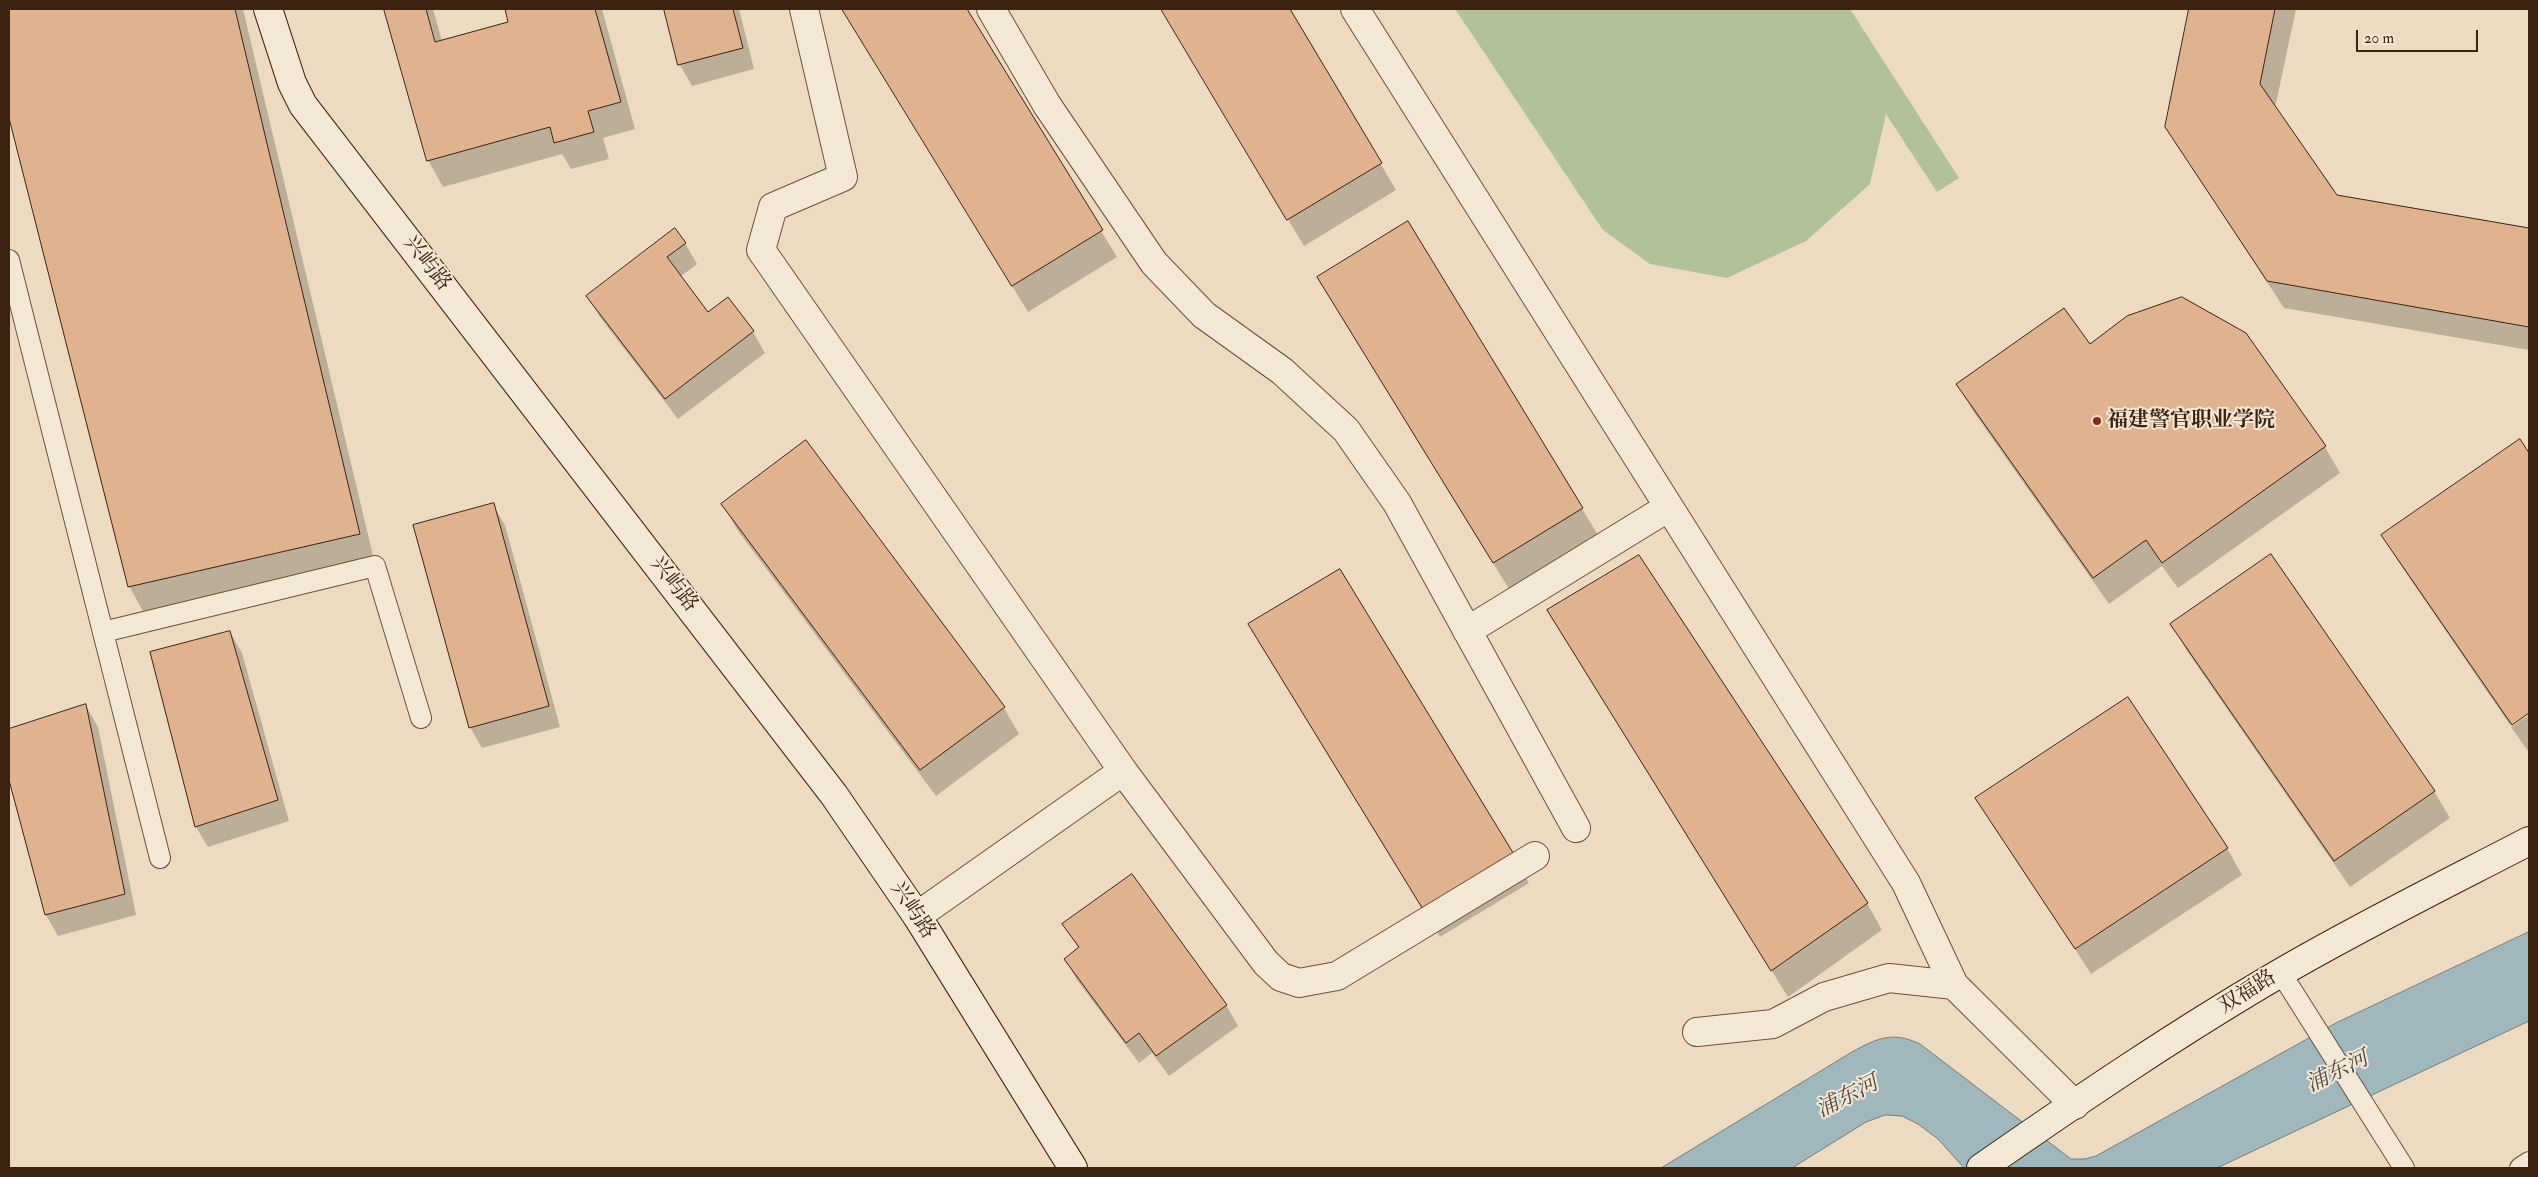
<!DOCTYPE html>
<html>
<head>
<meta charset="utf-8">
<style>
	body { margin:0 }
	#map { position:relative; width:2538px; height:1177px; overflow:hidden; background:#ecdbc0; font-family:"IM FELL Double Pica",serif }
	canvas { display:block }
	.frame { position:absolute; inset:0; border:10px solid #3c2311; pointer-events:none }
	.scale { position:absolute; left:2356px; top:30px; width:122px; height:22px; box-sizing:border-box; border:2px solid #3c2311; border-top:0; padding-left:6px; font-size:15px; line-height:18px; white-space:nowrap; color:#3c2311; -webkit-text-stroke:4px #f3e8d6; paint-order:stroke }
</style>
</head>
<body>
<div id="map">
<canvas width="2538" height="1177"></canvas>
<div class="frame"></div>
<div class="scale">20 m</div>
</div>
<script>
const g = document.querySelector('canvas').getContext('2d');
g.lineJoin = 'round';
function fillPath(path, color) {
  g.fillStyle = color;
  g.fill(path, 'evenodd');
}
function trace(path, color, width, dash) {
  g.strokeStyle = color;
  g.lineWidth = width;
  g.lineCap = dash ? 'butt' : 'round';
  g.setLineDash(dash || []);
  g.stroke(path);
}
function drawText(font, color, halo, rows, align = 'center') {
  g.font = font + ' "IM FELL Double Pica","Noto Serif SC",serif';
  g.lineWidth = 4;
  g.setLineDash([]);
  g.textBaseline = 'middle';
  g.strokeStyle = halo;
  g.fillStyle = color;
  for (const [text, x, y, turn = 0] of rows) {
    g.save();
    g.translate(x, y);
    g.rotate((+turn || 0) * Math.PI / 180);
    g.textAlign = isNaN(turn) ? turn : align;
    if (halo) g.strokeText(text, 0, 0);
    g.fillText(text, 0, 0);
    g.restore();
  }
}
const green = new Path2D(`
	M1455,9H1850L1959,178L1937,192L1886,114L1870,184L1806,241L1727,278L1650,264L1603,230Z`);
const water = new Path2D(`
	M2529,932V1021L2217,1168H1964L1938,1139L1918,1124L1902,1116L1885,1115L1866,1122L1792,1168H1661L1852,1052C1877,1038 1893,1031 1920,1044L2071,1159H2085L2096,1156L2336,1023Z`);
const shadow = new Path2D(`
	M9,9H243L374,560L144,613L129,586L9,112Z
	M386,9H433L442,41L510,23L506,9H602L635,129L603,138L609,159L571,169L562,154L443,187L428,160Z
	M665,9H739L754,69L692,86L680,65Z
	M843,9H965L1117,257L1028,312Z
	M1162,9H1289L1396,190L1304,246Z
	M2191,9H2296L2275,108L2337,196L2529,230V350L2284,308L2166,127Z
	M1408,223L1598,535L1509,589L1334,304Z
	M685,243L697,264L680,277L708,313L753,332L765,353L678,419L600,317L588,296Z
	M2090,345L2325,447L2340,473L2178,588L2162,566L2109,604L1973,411L1958,385Z
	M2519,441L2529,456V712L2510,725L2398,561L2383,535Z
	M806,442L1004,708L1019,734L936,796L738,531L723,505Z
	M493,505L505,525L560,727L482,748L470,727Z
	M2172,624L2434,791L2450,818L2350,887L2187,651Z
	M230,632L242,653L289,821L208,847L196,827Z
	M1564,637L1867,903L1882,930L1788,997Z
	M1265,651L1514,856L1529,883L1440,937Z
	M86,706L98,727L136,915L58,936L46,915L9,775V731Z
	M2529,715V750L2528,751L2511,727Z
	M1977,798L2227,848L2242,875L2091,974Z
	M1064,925L1226,1005L1238,1026L1169,1076L1152,1053L1139,1063L1077,980L1065,959L1079,949Z`);
const building = new Path2D(`
	M9,9H235L360,534L128,587L9,118Z
	M384,9H426L435,42L508,22L505,9H595L621,102L588,111L594,132L554,143L550,127L427,161Z
	M664,9H733L743,48L678,65Z
	M842,9H967L1103,230L1012,286Z
	M1161,9H1290L1382,163L1287,220Z
	M2189,9H2275L2260,84L2337,195L2529,228V327L2267,281L2165,127Z
	M1408,221L1583,508L1493,563L1317,277Z
	M675,228L686,243L667,257L708,312L728,297L754,331L665,399L586,296Z
	M2182,297L2246,333L2326,446L2162,563L2146,540L2093,578L1956,384L2064,308L2090,344L2127,316Z
	M2520,439L2529,453V713L2512,725L2381,535Z
	M806,440L1005,707L920,770L721,504Z
	M494,503L549,706L469,728L413,525Z
	M2271,554L2435,791L2334,861L2170,624Z
	M1639,555L1868,903L1771,971L1547,610Z
	M1340,569L1515,856L1424,911L1248,624Z
	M230,631L278,800L195,827L150,652Z
	M2128,697L2228,848L2075,949L1975,798Z
	M86,704L125,894L45,915L9,780V729Z
	M1132,874L1227,1005L1156,1056L1139,1033L1126,1043L1064,959L1079,947L1062,924Z`);
const lane = new Path2D(`
	M9,260L160,858
	M103,632L375,566L421,718
	M2281,973L2404,1168
	M2520,1168L2529,1162`);
const street = new Path2D(`
	M804,9L843,177L773,207L761,250L1123,771
	M991,9L1047,105L1154,263L1204,315L1282,371L1346,430L1397,503L1576,828
	M1355,9L1906,883L1954,985
	M1467,631L1669,507
	M917,916L1123,771L1266,963L1281,977L1299,983L1337,976L1535,856
	M1697,1032L1773,1024L1824,997L1889,978L1954,985L2075,1105`);
const secondary = new Path2D(`
	M268,9L292,83L303,105L834,795L917,916L1073,1168
	M1981,1168C2079,1100 2179,1032 2282,972C2363,925 2446,884 2529,841`);
const markers = [
	[2097,421,5,"#8f2418"]
];
const streetNames = [
	["兴屿路",426,264,52],
	["兴屿路",673,585,52],
	["兴屿路",912,911,57],
	["双福路",2248,993,-32]
];
const poiNames = [
	["福建警官职业学院",2107,421]
];
const waterNames = [
	["浦东河",2338,1073,-26],
	["浦东河",1848,1098,-27]
];
fillPath(green, '#b1c198');
fillPath(water, '#9fb8be');
trace(water, '#777c79', 1);
fillPath(shadow, '#0003');
fillPath(building, '#e0b28e');
trace(building, '#3c2311', 1);
trace(lane, '#68513d', 22);
trace(street, '#68513d', 30);
trace(secondary, '#3c2311', 30);
trace(lane, '#f3e8d6', 20);
trace(street, '#f3e8d6', 28);
trace(secondary, '#f3e8d6', 28);
for (const [x, y, r, color] of markers) {
  const dot = new Path2D();
  dot.arc(x, y, r, 0, 2 * Math.PI);
  g.fillStyle = color;
  g.fill(dot);
  trace(dot, '#f3e8d6', 2);
}
drawText('21px', '#3c2311', '#f3e8d6', streetNames);
drawText('bold 21px', '#3c2311', '#f3e8d6', poiNames, 'left');
drawText('italic 22px', '#55483c', '#f3e8d6', waterNames);
</script>
</body>
</html>
